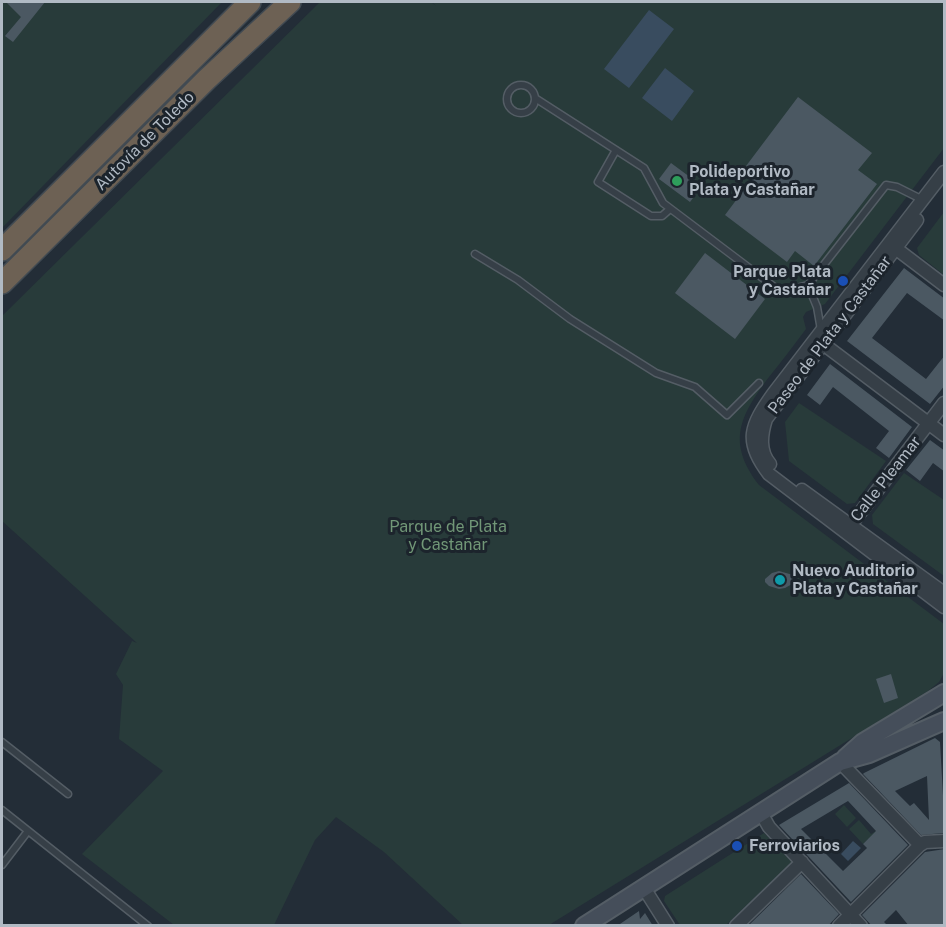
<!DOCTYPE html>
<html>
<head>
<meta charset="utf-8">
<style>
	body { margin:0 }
	#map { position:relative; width:946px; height:927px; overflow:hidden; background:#232d37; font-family:"Public Sans",sans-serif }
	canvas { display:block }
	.frame { position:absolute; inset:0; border:3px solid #b1bac4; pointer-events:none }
</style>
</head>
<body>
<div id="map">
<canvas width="946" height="927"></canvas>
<div class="frame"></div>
</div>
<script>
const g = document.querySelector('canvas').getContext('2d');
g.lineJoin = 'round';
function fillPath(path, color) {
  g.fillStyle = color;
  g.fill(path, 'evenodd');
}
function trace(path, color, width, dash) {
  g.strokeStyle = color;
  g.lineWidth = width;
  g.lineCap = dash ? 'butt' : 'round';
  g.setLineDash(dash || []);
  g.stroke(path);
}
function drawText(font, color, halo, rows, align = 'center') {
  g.font = font + ' "Public Sans",sans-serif';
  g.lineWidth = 6;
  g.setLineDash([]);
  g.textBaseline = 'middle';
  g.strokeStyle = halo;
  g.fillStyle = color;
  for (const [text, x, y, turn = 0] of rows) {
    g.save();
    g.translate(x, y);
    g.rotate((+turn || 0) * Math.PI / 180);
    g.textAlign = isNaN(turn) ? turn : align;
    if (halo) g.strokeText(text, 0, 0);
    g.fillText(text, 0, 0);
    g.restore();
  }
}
const green = new Path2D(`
	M2,2H222L2,228Z
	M320,2H431L436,6L432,2H942L944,5V148L825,304L806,312L803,317L806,329C794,345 782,361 769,377C740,416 726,442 759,485L944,624V673L939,682L928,691L549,925H463L384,852L336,817L315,840L274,925H174L82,854L163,771L119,739L123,685L116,674L132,641L137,643L2,521V316Z
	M944,212V275L919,255L917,248Z
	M799,403L886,461L855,503L847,504L789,461L785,422Z
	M904,473L944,500V576L873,524L872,515Z
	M844,805L856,818L847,827L835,814Z
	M859,820L871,834L876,831L880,835L873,843L868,839L863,844L849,829Z
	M764,833L792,862L726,925H680L664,901L665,896Z`);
const water = new Path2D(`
	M649,10L674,29L629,88L604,69Z
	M665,68L694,91L672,121L642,98Z
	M853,841L861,848L848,861L841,854Z`);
const building = new Path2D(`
	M6,2H45L13,42L5,36L21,17Z
	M798,97L872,153L858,170L877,184L814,266L795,251L787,262L725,215L752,179L743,170Z
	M671,163L702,186L690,202L659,179Z
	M705,253L765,299L735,339L675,293Z
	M904,268L945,299V321L907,293L872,338L926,379L945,355V385L930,404L847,341Z
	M830,364L912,427L889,458L876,448L889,431L833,387L820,405L807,395Z
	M930,440L945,451V472L933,463L920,481L906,470Z
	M779,571L793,575L795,579L794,583L785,588L779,589L769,586L765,582V579L772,573Z
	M891,674L898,698L884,703L876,679Z
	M935,738L940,742L945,831L943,833L921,835L863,774L864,773ZM927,776L929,820L914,803L910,806L895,791Z
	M849,783L908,845L851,902L779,825ZM848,801L876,831L863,844L867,848L843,871L801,829Z
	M945,849V926H909L896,910L884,922L888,926H872L862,915L925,852Z
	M801,874L839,914L828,926H748Z
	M639,911L640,919L645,913L653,926H617Z`);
const service = new Path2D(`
	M507 99a14 14 0 1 1 28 0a14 14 0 1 1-28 0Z
	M535,98L644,168L663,203L781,292L808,285L886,185L897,187L923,200
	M616,150L598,182L651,216H662L670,209
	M475,254L518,280L570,319L656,373L695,387L727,415L759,383
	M808,285L817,307L821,330
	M2,742L68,794
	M2,810L148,926
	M2,865L28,831`);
const minor = new Path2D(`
	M944,172L773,394C751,425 743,441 769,474L944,607
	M890,244L944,285
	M818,340L944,435
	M770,464C759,451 761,435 766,419L917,220
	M802,490L944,593
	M850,526L944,403
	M840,762L920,845
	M761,813L769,827L861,926
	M644,888L668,926
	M736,926L802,862
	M839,926L920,845L925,842L944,841`);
const secondary = new Path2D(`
	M845,758L863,742L944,693
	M584,926L840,762L869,754L944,721`);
const motorway = new Path2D(`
	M2,250L250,2
	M2,283L207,79L290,2`);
const markers = [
	[677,181,6,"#2e9e5b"],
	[843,281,6,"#1a4fb4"],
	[780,580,6,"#0f9aa8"],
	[737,846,6,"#1a4fb4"]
];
const streetNames = [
	["Autovía de Toledo",145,141,-45],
	["Paseo de Plata y Castañar",830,335,-53],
	["Calle Pleamar",886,479,-52]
];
const poiNames = [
	["Polideportivo",689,172],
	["Plata y Castañar",689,190],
	["Parque Plata",831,272,"right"],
	["y Castañar",831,290,"right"],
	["Nuevo Auditorio",792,571],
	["Plata y Castañar",792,589],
	["Ferroviarios",749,846]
];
const parkNames = [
	["Parque de Plata",448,527],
	["y Castañar",448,545]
];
fillPath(green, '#283b3a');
fillPath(water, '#394c5f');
fillPath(building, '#4b5862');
trace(service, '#545d65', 9);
trace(minor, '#545d65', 15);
trace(secondary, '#545d65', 20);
trace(motorway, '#414a52', 24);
trace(service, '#363f47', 6);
trace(minor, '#363f47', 12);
trace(secondary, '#454e5a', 16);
trace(motorway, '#6d6154', 21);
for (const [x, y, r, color] of markers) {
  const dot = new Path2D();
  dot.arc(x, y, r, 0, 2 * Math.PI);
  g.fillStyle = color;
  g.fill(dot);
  trace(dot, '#1c242c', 2);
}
drawText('16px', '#b1bac4', '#1c242c', streetNames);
drawText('bold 16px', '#b1bac4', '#1c242c', poiNames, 'left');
drawText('16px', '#719777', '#1c242c', parkNames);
</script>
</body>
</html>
